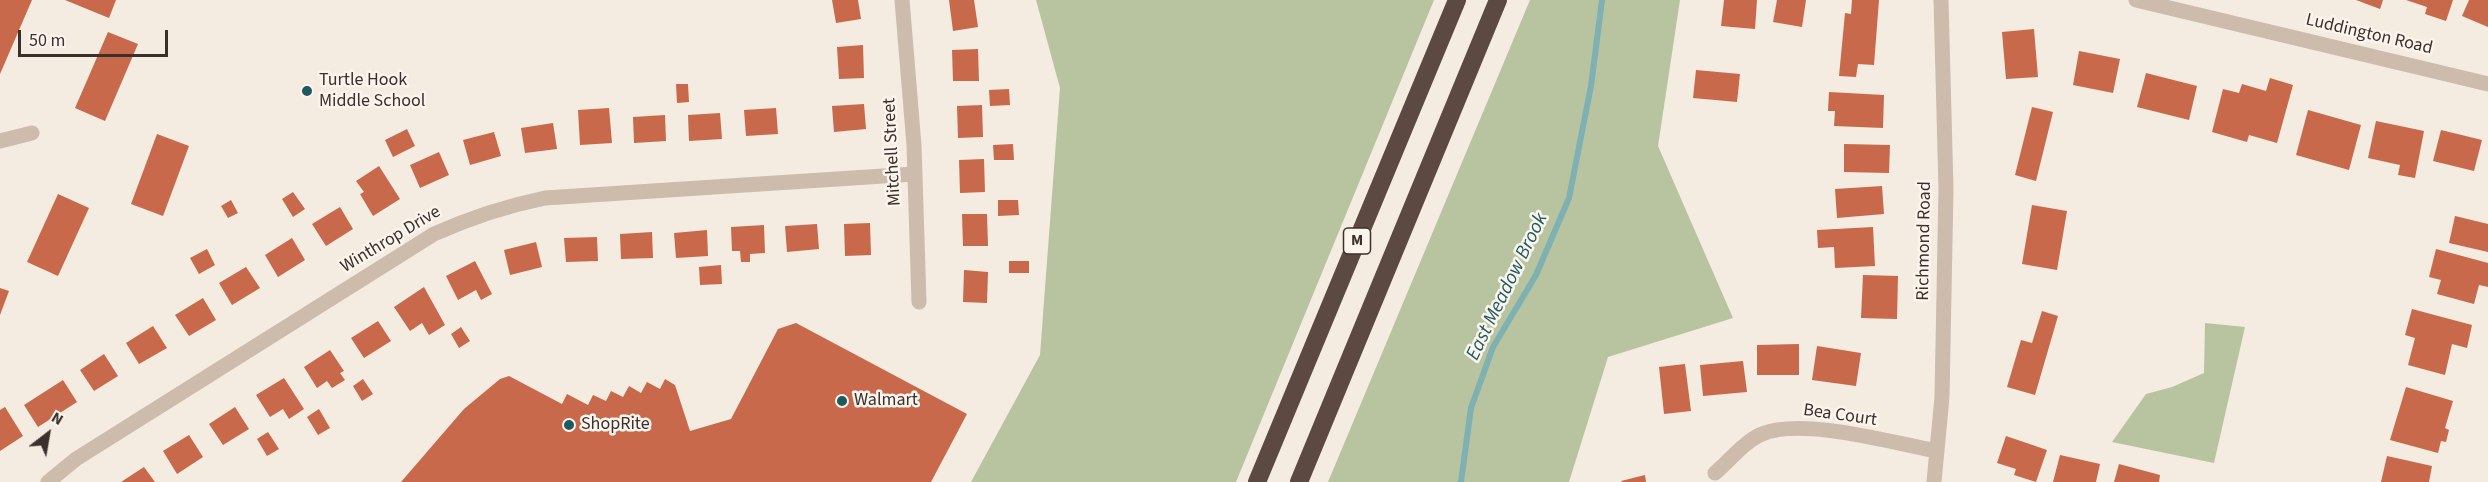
<!DOCTYPE html>
<html>
<head>
<meta charset="utf-8">
<style>
	body { margin:0 }
	#map { position:relative; width:2488px; height:482px; overflow:hidden; background:#f4ebe1; font-family:"Source Sans 3",sans-serif }
	canvas { display:block }
	.north { position:absolute; left:18px; top:404px; width:60px; height:60px; -webkit-text-stroke:4px #fbf5ee; paint-order:stroke; rotate:31deg; font-size:16px; font-weight:700; line-height:24px; text-align:center; color:#3b302b }
	.north::after { content:''; display:block; margin:auto; width:21px; height:27px; background:#3b302b; clip-path:polygon(50% 0,100% 100%,50% 72%,0 100%) }
	.scale { position:absolute; left:18px; top:30px; width:150px; height:27px; box-sizing:border-box; border:3px solid #3b302b; border-top:0; padding-left:8px; font-size:18px; line-height:21px; white-space:nowrap; color:#3b302b; -webkit-text-stroke:4px #fbf5ee; paint-order:stroke }
</style>
</head>
<body>
<div id="map">
<canvas width="2488" height="482"></canvas>
<div class="north">N</div>
<div class="scale">50 m</div>
</div>
<script>
const g = document.querySelector('canvas').getContext('2d');
g.lineJoin = 'round';
function fillPath(path, color) {
  g.fillStyle = color;
  g.fill(path, 'evenodd');
}
function trace(path, color, width, dash) {
  g.strokeStyle = color;
  g.lineWidth = width;
  g.lineCap = dash ? 'butt' : 'round';
  g.setLineDash(dash || []);
  g.stroke(path);
}
function drawText(font, color, halo, rows, align = 'center') {
  g.font = font + ' "Source Sans 3",sans-serif';
  g.lineWidth = 5;
  g.setLineDash([]);
  g.textBaseline = 'middle';
  g.strokeStyle = halo;
  g.fillStyle = color;
  for (const [text, x, y, turn = 0] of rows) {
    g.save();
    g.translate(x, y);
    g.rotate((+turn || 0) * Math.PI / 180);
    g.textAlign = isNaN(turn) ? turn : align;
    if (halo) g.strokeText(text, 0, 0);
    g.fillText(text, 0, 0);
    g.restore();
  }
}
const green = new Path2D(`
	M1036,0H1434L1236,482H971L1040,355L1060,88Z
	M1530,0H1680L1658,146L1733,318L1608,357L1569,482H1328Z
	M2205,323L2245,327L2214,463L2112,442L2146,394L2172,387L2204,373Z`);
const stream = new Path2D(`
	M1461,482L1471,408L1493,347L1536,275L1569,198L1591,86L1602,0`);
const building = new Path2D(`
	M0,0H32L0,74Z
	M65,0H116L109,18Z
	M832,0H858L861,19L836,23Z
	M949,0H974L978,27L953,31Z
	M1724,0H1757L1755,29L1721,26Z
	M1777,0H1806L1802,27L1773,22Z
	M1852,0H1879L1874,65L1858,64L1856,77L1839,76L1845,13L1851,14Z
	M2356,0H2383L2380,9Z
	M2406,0H2453L2446,21L2425,14L2427,7Z
	M2469,0H2488V27L2462,16Z
	M2034,29L2038,77L2006,79L2002,32Z
	M108,32L138,44L105,121L75,108Z
	M863,45L864,78L839,79L837,47Z
	M978,49L979,81H953L952,50Z
	M2079,51L2120,59L2113,93L2073,85Z
	M1696,70L1740,74L1737,102L1693,98Z
	M2146,73L2197,86L2189,120L2137,107Z
	M2270,78L2293,85L2277,143L2249,135L2247,142L2212,132L2223,89L2239,93L2242,84L2266,91Z
	M676,84H688L689,102L677,103Z
	M1009,89L1010,105L990,106L989,90Z
	M1829,92L1884,95L1883,128L1834,126L1835,111H1828Z
	M864,104L866,129L834,132L832,106Z
	M982,105L983,137L958,138L957,106Z
	M2032,107L2053,112L2036,181L2015,175Z
	M609,108L612,143L580,145L578,110Z
	M776,108L778,134L746,136L744,110Z
	M2308,110L2361,125L2349,170L2296,155Z
	M720,113L722,139L689,141L688,115Z
	M665,115L666,141L634,143L633,117Z
	M2376,121L2424,131L2415,178L2398,175L2400,165L2368,158Z
	M553,123L557,149L525,153L521,128Z
	M407,129L415,146L393,157L385,140Z
	M2441,130L2482,140L2474,171L2433,161Z
	M494,132L501,156L470,165L463,140Z
	M157,134L189,146L163,216L131,204Z
	M1013,144L1014,160H994L993,145Z
	M1844,144L1890,145L1889,173L1844,172Z
	M439,152L449,175L420,188L410,165Z
	M984,159L985,192L960,193L959,160Z
	M379,166L400,199L373,216L360,194L364,192L356,181Z
	M1882,186L1884,214L1837,218L1835,189Z
	M293,192L305,209L293,217L282,199Z
	M58,194L89,208L58,276L27,262Z
	M231,200L238,213L228,218L221,206Z
	M998,200H1018L1019,215L998,216Z
	M2032,205L2067,211L2057,270L2022,264Z
	M340,207L353,229L326,246L312,224Z
	M962,214H987L988,246H963Z
	M2455,216L2488,224V252L2449,243Z
	M870,223L871,255L845,256L844,224Z
	M817,224L819,249L787,252L785,226Z
	M764,225L765,253L750,254V262H741L740,251H732L731,227Z
	M1873,227L1875,266L1835,268L1834,247L1818,248L1817,230Z
	M707,230L708,256L676,258L674,233Z
	M652,232L653,258L621,259L620,234Z
	M597,237L598,261L566,262L564,238Z
	M292,238L305,260L278,277L265,255Z
	M536,242L542,267L510,275L504,250Z
	M207,249L215,265L199,274L190,258Z
	M2436,249L2488,263V287L2479,285L2474,304L2437,294L2441,280L2429,277Z
	M475,261L492,294L481,300L476,290L458,300L446,276Z
	M1009,261H1029V273H1009Z
	M721,265L722,284L700,285L699,267Z
	M246,267L260,288L232,305L219,283Z
	M964,270L988,272L987,303L963,302Z
	M1863,275L1898,276L1897,319L1861,318Z
	M424,287L445,325L429,335L422,323L410,331L394,307Z
	M0,288L9,291L0,315Z
	M203,298L216,320L189,336L175,315Z
	M2412,309L2472,325L2467,348L2452,344L2445,375L2408,365L2415,338L2405,335Z
	M2042,311L2058,316L2035,395L2007,387L2021,340L2032,343Z
	M378,321L391,341L364,358L351,338Z
	M796,323L967,414L931,482H401L464,409L500,379L509,376L562,404L567,394L588,405L593,395L606,401L611,391L623,397L629,386L641,393L647,382L660,389L665,379L675,385L690,431L731,419L778,329Z
	M153,326L167,348L139,364L126,343Z
	M461,327L470,341L459,348L451,334Z
	M1799,344V375H1757V345Z
	M1817,346L1861,353L1856,386L1812,380Z
	M330,350L344,371L340,373L345,380L332,388L327,381L317,388L304,367Z
	M104,354L118,376L94,391L80,370Z
	M1743,361L1747,392L1703,396L1700,365Z
	M1685,364L1691,411L1664,414L1659,367Z
	M284,378L304,409L289,419L283,409L270,417L256,395Z
	M363,379L373,394L362,401L353,386Z
	M63,380L77,402L38,427L24,405Z
	M2406,387L2453,401L2445,428L2449,430L2446,442L2441,441L2438,453L2390,440Z
	M5,407L23,436L0,451V410Z
	M235,407L249,429L223,445L209,424Z
	M319,409L330,428L318,435L307,417Z
	M268,432L279,449L267,456L257,439Z
	M189,435L203,457L177,474L163,451Z
	M2006,436L2047,450L2036,482L2014,475L2016,469L1997,463Z
	M2060,455L2100,464L2096,482H2053Z
	M2387,456L2432,466L2429,482H2381Z
	M2119,464L2160,475L2159,482H2114Z
	M144,467L155,482H121Z
	M1645,475L1646,482H1622L1621,481Z`);
const minor = new Path2D(`
	M902,0L914,145L919,302
	M2136,0L2488,84
	M0,141L32,133
	M1715,473C1729,461 1745,441 1762,434C1802,417 1893,443 1937,451
	M48,482L76,459L434,234C470,218 506,206 545,198L914,174
	M1934,482L1942,397L1946,189L1941,0`);
const highway = new Path2D(`
	M1257,482L1457,0
	M1299,482L1498,0`);
const markers = [
	[307,91,6,"#1f5a5e"],
	[842,401,6,"#1f5a5e"],
	[569,425,6,"#1f5a5e"]
];
const shields = [
	[1357,241,27]
];
const shieldNames = [
	["M",1357,241]
];
const streetNames = [
	["Luddington Road",2369,35,13],
	["Mitchell Street",893,152,-93],
	["Winthrop Drive",391,240,-31],
	["Richmond Road",1925,241,-89],
	["Bea Court",1840,416,8]
];
const poiNames = [
	["Turtle Hook",319,81],
	["Middle School",319,102],
	["Walmart",854,401],
	["ShopRite",581,425]
];
const waterNames = [
	["East Meadow Brook",1508,287,-64]
];
fillPath(green, '#b8c4a0');
trace(stream, '#7fb0b2', 6);
fillPath(building, '#c8694b');
trace(minor, '#cdbbac', 15);
trace(highway, '#5c4a42', 18);
for (const [x, y, r, color] of markers) {
  const dot = new Path2D();
  dot.arc(x, y, r, 0, 2 * Math.PI);
  g.fillStyle = color;
  g.fill(dot);
  trace(dot, '#fbf5ee', 2);
}
for (const [x, y, w] of shields) {
  const box = new Path2D();
  box.roundRect(x - w / 2, y - 13, w, 26, 4.5);
  g.fillStyle = '#fbf5ee';
  g.fill(box);
  trace(box, '#3b302b', 1.5);
}
drawText('bold 16px', '#3b302b', null, shieldNames);
drawText('18px', '#3b302b', '#fbf5ee', streetNames);
drawText('18px', '#3b302b', '#fbf5ee', poiNames, 'left');
drawText('italic 20px', '#1f5a5e', '#fbf5ee', waterNames);
</script>
</body>
</html>
